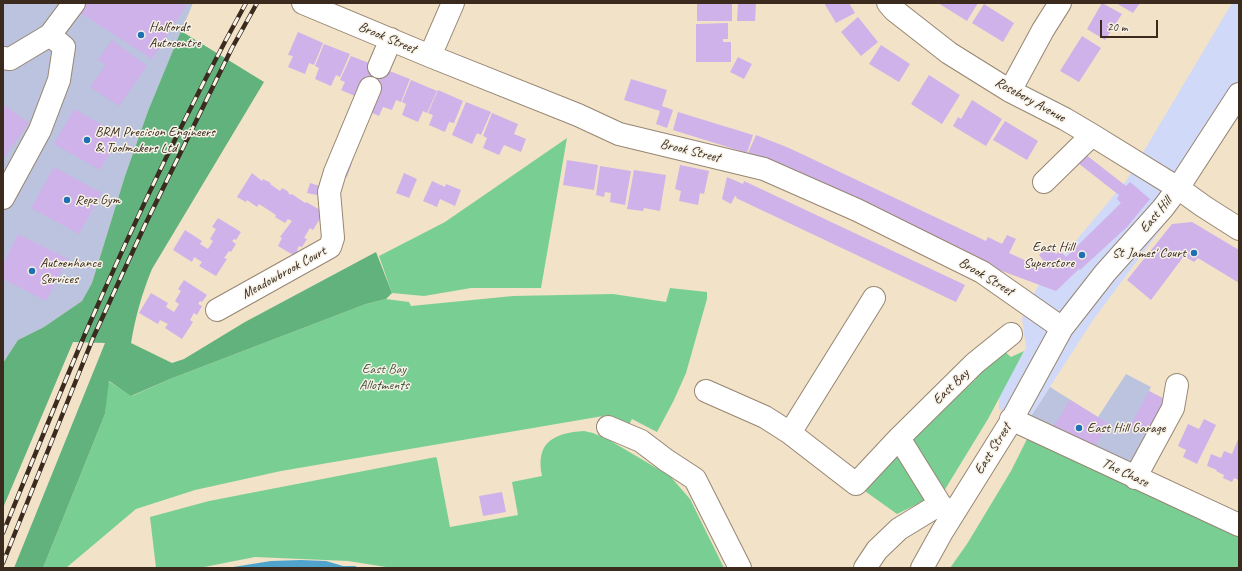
<!DOCTYPE html>
<html>
<head>
<meta charset="utf-8">
<style>
	body { margin:0 }
	#map { position:relative; width:1242px; height:571px; overflow:hidden; background:#f2e2c8; font-family:Caveat,sans-serif }
	canvas { display:block }
	.frame { position:absolute; inset:0; border:4px solid #3b2a1e; pointer-events:none }
	.scale { position:absolute; left:1100px; top:20px; width:58px; height:18px; box-sizing:border-box; border:2px solid #3b2a1e; border-top:0; padding-left:5px; font-size:12px; line-height:14px; white-space:nowrap; color:#3b2a1e; -webkit-text-stroke:3px #f7f3e8; paint-order:stroke }
</style>
</head>
<body>
<div id="map">
<canvas width="1242" height="571"></canvas>
<div class="frame"></div>
<div class="scale">20 m</div>
</div>
<script>
const g = document.querySelector('canvas').getContext('2d');
g.lineJoin = 'round';
function fillPath(path, color) {
  g.fillStyle = color;
  g.fill(path, 'evenodd');
}
function trace(path, color, width, dash) {
  g.strokeStyle = color;
  g.lineWidth = width;
  g.lineCap = dash ? 'butt' : 'round';
  g.setLineDash(dash || []);
  g.stroke(path);
}
function drawText(font, color, halo, rows, align = 'center') {
  g.font = font + ' Caveat,sans-serif';
  g.lineWidth = 3;
  g.setLineDash([]);
  g.textBaseline = 'middle';
  g.strokeStyle = halo;
  g.fillStyle = color;
  for (const [text, x, y, turn = 0] of rows) {
    g.save();
    g.translate(x, y);
    g.rotate((+turn || 0) * Math.PI / 180);
    g.textAlign = isNaN(turn) ? turn : align;
    if (halo) g.strokeText(text, 0, 0);
    g.fillText(text, 0, 0);
    g.restore();
  }
}
const built = new Path2D(`
	M1232,3H1239V116L1170,217L1093,320L1028,421L999,409V395L1026,348L1022,318L1038,286L1126,181Z`);
const industrial = new Path2D(`
	M3,3H193L148,111L125,176L92,283L82,301L44,327L18,340L3,363Z
	M1126,374L1151,387L1149,391L1172,403L1138,464L1093,449L1028,421L1050,387L1098,417Z`);
const green = new Path2D(`
	M567,138L541,288H471L424,296L392,293L379,256L445,222Z
	M670,288L707,292V299L686,373L674,400L657,432L632,419L626,430L609,415L281,471L195,490L136,509L66,568H43L105,414L108,381L132,396L170,379L366,304L386,299L409,302L411,306L513,296L613,294L666,302Z
	M1024,351L988,419L944,491L897,514L862,489L920,431L976,379V373L1005,352L1011,357Z
	M584,431L593,433L609,440L670,476L690,499L724,568H392L348,561L255,557L199,568H156L150,517L209,501L436,457L437,459L450,527L518,515L512,482L542,476C535,442 554,433 584,431Z
	M1029,435L1239,530V568H950L967,544L1011,471Z`);
const forest = new Path2D(`
	M181,31L264,82L152,269C142,293 135,318 131,343L172,363L184,359L245,322L376,252L392,293L386,299L366,304L170,379L131,396L109,381L105,414L43,568H14L105,343L73,342L3,508V363L18,340L44,327L82,301L92,283L125,176L148,111Z`);
const water = new Path2D(`
	M301,560L326,561L343,566H355L359,568H227L271,561Z`);
const building = new Path2D(`
	M83,3H182L186,6L152,59L77,11Z
	M697,3H732V21H697Z
	M824,3H849L855,13L836,23Z
	M938,3H978L967,21Z
	M1102,3L1122,14L1105,40L1087,29Z
	M1116,3H1140L1133,13Z
	M738,4H756L755,21H737Z
	M984,4L1014,23L1003,42L972,23Z
	M858,17L878,42L861,56L841,32Z
	M728,23V39H723V42H731V62H696V24Z
	M298,32L323,43L314,65L309,63L305,74L288,67L293,56L288,55Z
	M1082,36L1101,48L1079,82L1060,71Z
	M112,40L147,66L119,106L90,87L106,65L98,60Z
	M324,44L350,54L340,77L336,75L331,86L315,79L319,68L315,66Z
	M881,45L910,64L899,82L869,64Z
	M351,56L410,79L401,102L396,100L392,110L383,107L379,116L368,111L357,97L341,90L345,82L340,80Z
	M738,57L752,64L744,79L730,72Z
	M929,75L960,95L942,124L911,104Z
	M631,79L667,90L662,106L673,110L667,128L656,124L660,111L624,100Z
	M411,80L437,91L427,113L423,111L418,122L402,115L406,104L402,102Z
	M438,90L463,101L454,123L449,122L445,132L429,125L433,115L428,113Z
	M972,100L1002,119L986,146L953,126L958,117L961,119Z
	M466,102L491,112L481,135L477,133L472,144L452,135Z
	M3,104L29,123L3,159Z
	M74,109L120,135L100,170L54,144Z
	M678,112L753,135L747,153L673,130Z
	M492,113L518,124L514,134L526,139L521,152L504,145L499,155L483,148L487,138L483,136Z
	M1005,121L1038,141L1027,160L993,140Z
	M756,135L789,148L986,241L988,237L1002,244L1007,235L1016,239L1009,253L1042,268L1046,264L1039,255L1048,246L1056,254L1060,250L1066,257L1121,203L1117,199L1119,195L1078,163L1085,154L1126,186L1130,182L1150,199L1127,227L1080,270L1079,269L1056,291L991,267L748,153Z
	M567,160L598,165L594,190L563,185Z
	M346,161L352,163L347,177L340,175Z
	M680,165L709,171L704,194L700,193L698,205L679,201L681,191L675,189Z
	M600,166L631,171L625,205L610,202L611,193L605,192L604,197L596,195Z
	M54,167L102,193L79,234L31,208Z
	M634,170L666,175L660,211L644,208L643,211L627,209Z
	M252,173L262,181L263,179L271,183L270,184L280,191L282,188L289,192L288,193L291,195L292,194L305,203L306,202L324,212L313,230L310,228L304,238L307,239L302,247L299,246L297,250L298,251L295,256L278,246L282,238L280,237L292,221L288,219L285,223L275,217L276,215L259,204L257,207L247,200L246,202L237,197Z
	M404,173L417,179L409,198L396,193Z
	M727,177L743,184L744,181L965,285L956,302L736,198L737,197L735,196L731,204L722,199Z
	M432,181L445,187L446,184L461,190L455,206L440,199L437,207L423,201Z
	M310,183L320,186L317,195L307,193Z
	M218,218L241,232L236,240L234,239L232,241L236,244L231,252L229,251L224,258L227,259L216,276L199,266L202,262L194,257L192,262L173,250L185,230L202,241L200,244L208,249L213,241L210,239L216,229L212,227Z
	M1192,222L1239,250V283L1198,258L1194,262L1184,256L1151,300L1127,280L1172,224Z
	M18,234L68,259L46,301L3,279V264Z
	M184,280L207,295L202,302L200,301L198,304L202,306L197,315L194,313L190,320L193,322L182,339L165,328L168,324L160,320L158,324L139,313L151,293L168,303L166,307L174,312L179,304L175,301L181,291L178,289Z
	M1149,391L1172,403L1153,438L1130,426Z
	M1070,400L1109,424L1093,449L1050,432Z
	M1204,419L1216,425L1197,464L1183,457L1186,450L1178,446L1188,424L1199,429Z
	M1239,437V480L1234,478L1232,482L1223,478L1224,475L1216,471L1217,470L1207,466L1211,454L1221,458L1224,451L1232,454Z
	M502,492L506,512L483,516L479,496Z`);
const minor = new Path2D(`
	M303,3L430,56L578,115L619,134L764,169L857,210L982,272L1062,328
	M888,3L894,10L949,53L1010,91L1065,119L1092,135L1178,188L1203,206L1239,229
	M50,35L74,3
	M430,56L453,3
	M3,58L10,59L50,35L64,47L59,80L40,130L3,198
	M379,67L391,39
	M1010,91L1043,30L1060,3
	M1044,182L1092,135
	M217,310L330,247L333,238L329,192L335,172L370,88
	M706,391L765,417L790,433L856,484L899,438
	M1011,419L1239,525
	M608,427L641,441L666,460L695,479L740,568
	M790,433L874,298
	M1135,478L1173,408L1177,385
	M952,515L940,504L899,438L975,363L1011,334
	M865,568L877,550L899,529L940,504
	M922,568L942,532L1010,423L1062,328L1105,273L1163,208L1178,188L1239,94`);
const rail = new Path2D(`
	M3,533C30,467 57,400 85,334C134,222 187,110 246,3
	M3,563L93,338L144,227L232,48L257,3`);
const markers = [
	[141,35,4,"#1f6fb2"],
	[87,140,4,"#1f6fb2"],
	[67,200,4,"#1f6fb2"],
	[1194,253,4,"#1f6fb2"],
	[1082,255,4,"#1f6fb2"],
	[32,271,4,"#1f6fb2"],
	[1079,428,4,"#1f6fb2"]
];
const poiNames = [
	["Halfords",149,27],
	["Autocentre",149,43],
	["BRM Precision Engineers",95,132],
	["& Toolmakers Ltd",95,148],
	["Repz Gym",75,200],
	["East Hill",1074,247,"right"],
	["Superstore",1074,263,"right"],
	["St James' Court",1186,253,"right"],
	["Autoenhance",40,263],
	["Services",40,279],
	["East Hill Garage",1087,428]
];
const streetNames = [
	["Brook Street",387,38,23],
	["Rosebery Avenue",1030,100,29],
	["Brook Street",690,151,14],
	["East Hill",1156,215,-50],
	["Meadowbrook Court",284,273,-29],
	["Brook Street",986,277,31],
	["East Bay",951,387,-44],
	["East Street",993,449,-58],
	["The Chase",1125,473,25]
];
const parkNames = [
	["East Bay",384,369],
	["Allotments",384,385]
];
fillPath(built, '#d1d9f9');
fillPath(industrial, '#bbc3de');
fillPath(green, '#79cf93');
fillPath(forest, '#62b27d');
fillPath(water, '#50a4cc');
fillPath(building, '#cfb2ea');
trace(minor, '#968673', 24);
trace(minor, '#fff', 22);
trace(rail, '#3b2a1e', 4.5);
trace(rail, '#f7f3e8', 3, [9]);
for (const [x, y, r, color] of markers) {
  const dot = new Path2D();
  dot.arc(x, y, r, 0, 2 * Math.PI);
  g.fillStyle = color;
  g.fill(dot);
  trace(dot, '#f7f3e8', 1.5);
}
drawText('14px', '#3b2a1e', '#f7f3e8', poiNames, 'left');
drawText('14px', '#3b2a1e', '#f7f3e8', streetNames);
drawText('14px', '#4a533b', '#f7f3e8', parkNames);
</script>
</body>
</html>
